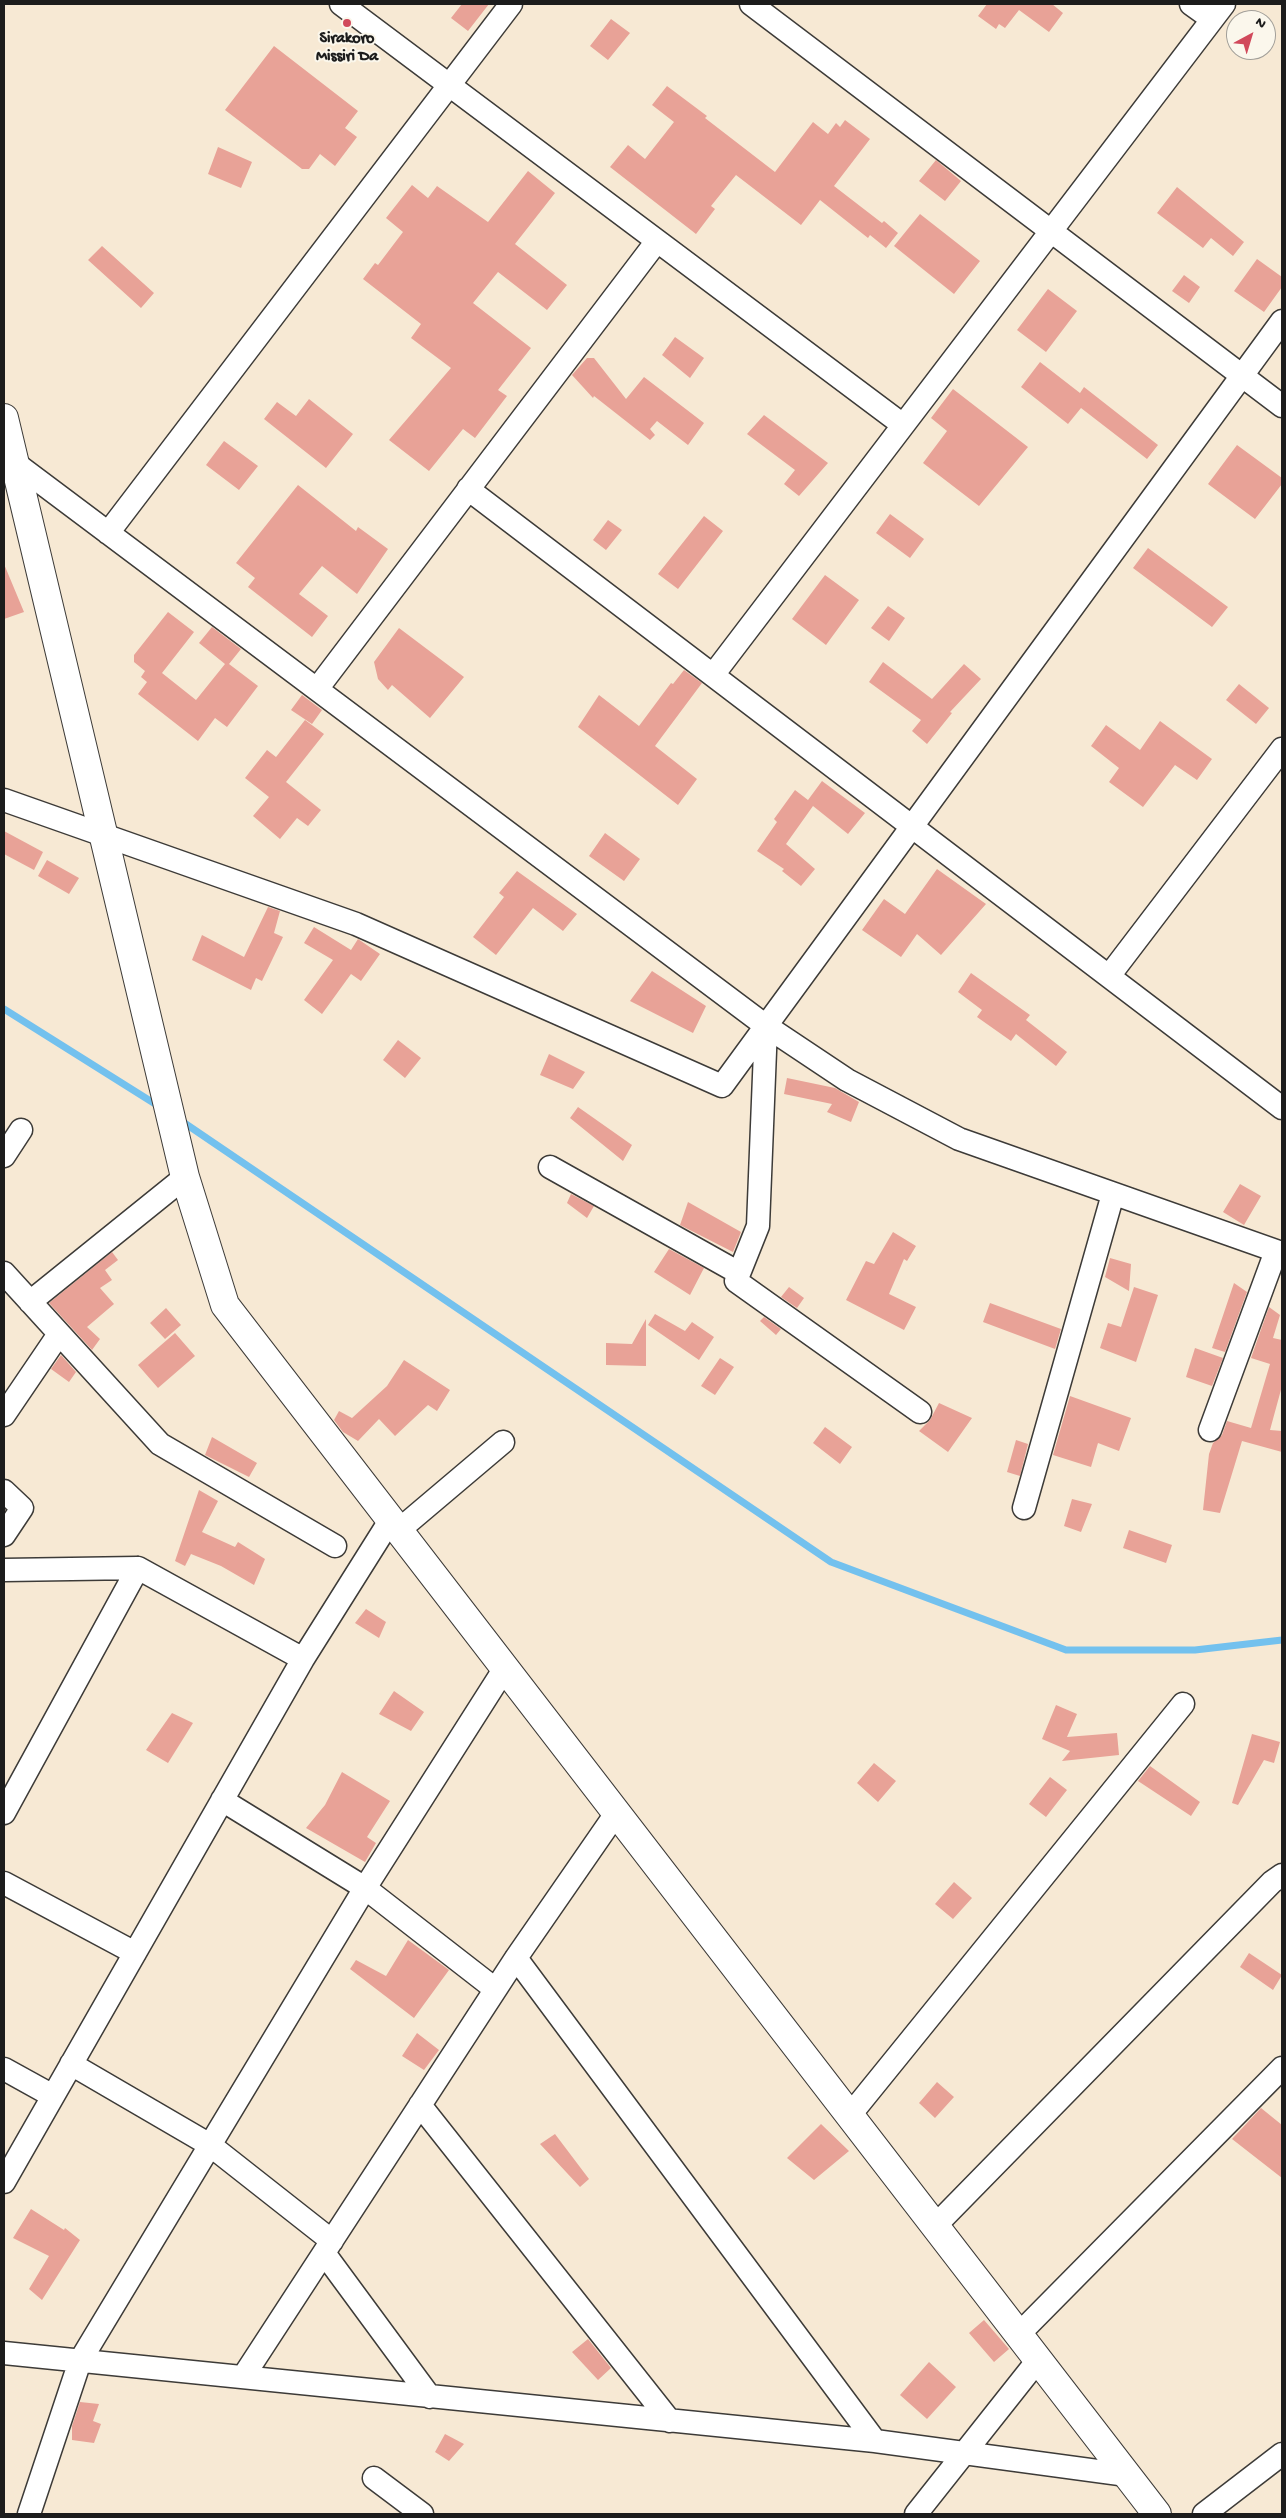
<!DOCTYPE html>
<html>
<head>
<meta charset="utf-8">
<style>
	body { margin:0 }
	#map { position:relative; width:1286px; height:2518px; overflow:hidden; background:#f7e9d4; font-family:"Gochi Hand",sans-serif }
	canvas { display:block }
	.frame { position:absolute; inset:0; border:5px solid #1c1c1c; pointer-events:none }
	.north { position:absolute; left:1226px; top:10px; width:50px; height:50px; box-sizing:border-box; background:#fbf7ec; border:1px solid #a29f99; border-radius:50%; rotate:39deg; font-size:14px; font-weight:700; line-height:20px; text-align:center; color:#1c1c1c }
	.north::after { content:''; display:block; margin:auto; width:18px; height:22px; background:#d1495b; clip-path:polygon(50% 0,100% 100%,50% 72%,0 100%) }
</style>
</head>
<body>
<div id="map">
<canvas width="1286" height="2518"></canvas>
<div class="frame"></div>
<div class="north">N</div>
</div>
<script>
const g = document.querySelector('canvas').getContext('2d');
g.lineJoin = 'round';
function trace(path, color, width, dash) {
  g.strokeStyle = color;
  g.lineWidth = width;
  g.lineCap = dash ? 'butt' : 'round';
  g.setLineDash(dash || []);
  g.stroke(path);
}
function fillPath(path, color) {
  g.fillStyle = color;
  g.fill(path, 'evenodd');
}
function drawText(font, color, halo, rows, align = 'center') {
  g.font = font + ' "Gochi Hand",sans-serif';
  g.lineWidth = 4;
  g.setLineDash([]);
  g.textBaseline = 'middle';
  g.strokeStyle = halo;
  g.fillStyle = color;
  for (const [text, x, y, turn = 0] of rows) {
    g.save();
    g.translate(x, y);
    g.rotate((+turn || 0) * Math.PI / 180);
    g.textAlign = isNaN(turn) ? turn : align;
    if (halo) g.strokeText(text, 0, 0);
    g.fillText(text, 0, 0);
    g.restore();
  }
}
const stream = new Path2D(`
	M4,1009L160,1107
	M180,1120L831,1562L1066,1650H1195L1282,1640`);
const building = new Path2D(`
	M462,4H489L468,31L451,18Z
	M987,4H1052L1063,13L1049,32L1019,10L1005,28L999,24L996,29L978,16Z
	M611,19L630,33L608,60L590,46Z
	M274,46L358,111L345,128L357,137L335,166L320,154L309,169H302L225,110Z
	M667,86L707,116L705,118L775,172L813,122L828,134L836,123L840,127L845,120L870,139L834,186L882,223L884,221L898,233L886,248L870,235L868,238L820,200L801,225L736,175L711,206L715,209L696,234L610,167L628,145L645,159L674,122L652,105Z
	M218,147L252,162L241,188L208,174Z
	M936,160L961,181L945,201L919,181Z
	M528,171L555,193L515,244L567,285L547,310L498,272L473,303L531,348L498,390L507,396L475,438L463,429L429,471L389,440L451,368L411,338L421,324L363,279L375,263L378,265L403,232L386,218L412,185L428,198L437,186L488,222Z
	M1177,187L1244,242L1233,256L1211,238L1203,248L1157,213Z
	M920,214L980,261L954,294L894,246Z
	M102,246L154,293L141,308L88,260Z
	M1257,259L1282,277V287L1264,312L1234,291Z
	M1184,275L1200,287L1189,303L1172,291Z
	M1048,289L1077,311L1046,352L1017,330Z
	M675,337L704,358L690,378L662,355Z
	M587,358H594L626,399L644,377L704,423L688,445L657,421L650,429L655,435L650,440L594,396L593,398L572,375Z
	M1040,362L1080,393L1084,387L1158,445L1147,459L1081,408L1068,424L1021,387Z
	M953,389L1028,447L979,506L923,463L947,431L931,418Z
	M309,399L353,434L326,468L264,419L277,402L296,416Z
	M764,415L828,463L799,496L784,484L795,470L747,434Z
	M224,441L258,466L239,490L206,465Z
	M1237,445L1282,478V484L1255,519L1208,484Z
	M298,485L356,531L358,527L388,549L357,594L322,566L299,594L328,616L312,637L248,587L255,578L236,563Z
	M890,514L924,539L910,558L876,533Z
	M704,516L723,531L678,589L658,574Z
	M608,520L622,530L606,550L593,540Z
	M1148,548L1228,607L1212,627L1133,568Z
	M4,564L24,612L4,619Z
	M825,575L859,600L826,645L792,619Z
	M888,606L905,618L889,641L871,628Z
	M168,612L194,632L162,673L196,700L225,664L199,643L212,627L241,649L229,664L258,686L227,727L215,718L198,741L138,694L147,682L141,677L145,671L134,662V655Z
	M399,628L464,677L430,718L392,685L388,690L378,679L374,662Z
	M883,662L932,699L964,664L981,679L950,712L952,713L927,744L912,731L921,720L869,682Z
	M684,670L702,683L655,746L697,779L678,805L578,727L599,695L639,726L671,683L673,684Z
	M1239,684L1269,708L1256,724L1226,700Z
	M302,695L322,710L312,724L291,710Z
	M305,720L324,734L286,782L321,810L308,826L297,818L280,839L253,816L269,797L245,778L267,750L276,757Z
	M1160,721L1212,759L1197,780L1175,765L1143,807L1109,782L1119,768L1091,746L1106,725L1140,750Z
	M822,781L865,813L848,834L813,806L786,844L815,869L801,886L782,871L784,869L757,851L777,822L774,819L795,790L808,800Z
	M4,831L43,852L34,870L4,854Z
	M605,833L640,859L624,881L589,856Z
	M47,860L79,878L69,894L38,876Z
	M937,869L986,904L941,955L917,934L901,957L862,930L884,899L905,914Z
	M517,871L577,914L563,931L533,908L496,955L473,937L504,897L499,893Z
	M268,907L280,911L274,933L283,937L262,981L256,978L251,990L192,960L202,935L244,957Z
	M314,927L351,950L358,939L380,954L361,981L351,974L322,1014L304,1000L333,960L304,943Z
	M652,971L706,1006L693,1033L630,1001Z
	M971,973L1030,1015L1026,1020L1067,1052L1056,1066L1016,1034L1011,1041L977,1017L982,1010L958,992Z
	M398,1040L421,1058L405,1078L383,1060Z
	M549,1054L585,1072L573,1089L540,1075Z
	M787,1078L835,1088L859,1102L851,1122L827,1112L832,1104L784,1094Z
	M578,1107L632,1145L623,1161L570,1118Z
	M1240,1184L1261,1196L1244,1225L1223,1212Z
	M571,1194L594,1206L587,1218L567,1203Z
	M688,1202L741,1232L733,1252L680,1225Z
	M893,1232L916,1246L907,1261L904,1259L889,1294L916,1307L904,1330L846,1300L866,1261L874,1264Z
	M669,1249L704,1268L690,1295L654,1272Z
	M112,1252L118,1260L105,1270L112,1280L100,1288L114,1304L87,1327L100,1339L92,1350L49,1303Z
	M1110,1258L1131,1264L1129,1291L1105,1277Z
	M1234,1283L1247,1292L1225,1352L1212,1348Z
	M789,1287L804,1298L797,1308L781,1297Z
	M1134,1287L1158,1295L1136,1362L1100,1348L1108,1323L1121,1327Z
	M990,1303L1061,1329L1055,1349L983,1322Z
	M1269,1307L1280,1315L1273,1338L1282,1340V1386L1270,1430L1282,1431V1452L1242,1441L1220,1513L1203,1510L1209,1454L1213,1443L1222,1435L1227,1421L1251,1428L1270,1364L1251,1358Z
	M166,1308L181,1325L165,1339L150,1323Z
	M655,1314L685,1331L692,1322L714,1337L699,1360L648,1325Z
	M764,1317L781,1329L776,1335L760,1321Z
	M646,1319V1366L606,1365V1343L632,1344Z
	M175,1333L195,1356L158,1388L138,1365Z
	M1195,1348L1223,1358L1212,1386L1186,1377Z
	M61,1355L76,1372L69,1382L51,1369Z
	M720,1358L734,1367L715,1395L701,1386Z
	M404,1360L450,1390L437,1411L428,1405L395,1436L379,1419L358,1441L343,1432L334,1420L339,1411L352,1418L387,1386Z
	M1070,1396L1131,1418L1119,1451L1098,1443L1091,1467L1053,1455Z
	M939,1403L972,1418L948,1452L919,1431L930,1420Z
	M825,1427L852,1447L840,1464L813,1443Z
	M212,1437L257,1463L249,1477L205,1455Z
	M1016,1440L1028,1444L1020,1476L1007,1472Z
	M199,1490L218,1501L202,1532L235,1547L238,1542L265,1559L254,1585L221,1566L191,1554L185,1566L175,1561Z
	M1072,1499L1092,1504L1081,1532L1064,1526Z
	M1129,1530L1172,1545L1166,1563L1123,1548Z
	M366,1609L386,1622L379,1638L355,1623Z
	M394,1691L424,1712L411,1731L379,1714Z
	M1056,1705L1077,1714L1067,1737L1117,1733L1119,1755L1062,1761L1070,1751L1042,1739Z
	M172,1713L193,1723L168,1763L146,1750Z
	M1252,1734L1280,1742L1274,1763L1264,1760L1238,1805L1232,1803Z
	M874,1763L896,1781L878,1802L857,1783Z
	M1150,1766L1200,1802L1191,1816L1138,1781Z
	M342,1772L390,1801L367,1837L376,1843L365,1862L306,1828L325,1805Z
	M1050,1777L1067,1790L1046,1817L1029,1804Z
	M954,1882L972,1898L953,1919L935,1904Z
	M408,1940L449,1970L414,2018L350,1969L356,1960L386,1976Z
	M1249,1953L1282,1975L1273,1990L1240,1967Z
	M417,2033L439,2050L424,2070L402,2056Z
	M937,2082L954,2097L935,2118L919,2103Z
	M1261,2108L1282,2125V2178L1232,2139Z
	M821,2124L849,2151L814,2180L787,2158Z
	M555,2134L589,2179L580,2187L540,2144Z
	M31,2209L64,2230L65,2228L80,2240L42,2300L29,2289L49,2256L13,2238Z
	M984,2320L1009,2349L994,2362L969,2333Z
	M588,2339L611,2368L598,2380L572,2352Z
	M929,2362L956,2387L927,2419L900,2395Z
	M80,2402L99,2404L93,2421L101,2424L94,2443L72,2440V2426Z
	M445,2434L464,2444L449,2461L435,2452Z`);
const street = new Path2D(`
	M341,4L903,425
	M751,4L1282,406
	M1191,4L1212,19
	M15,463L766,1026L847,1080L959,1139L1282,1253
	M468,489L1282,1108
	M108,533L511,4
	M713,675L1224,4
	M317,689L657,241
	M4,800L356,924L722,1086L1282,321
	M1109,976L1282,749
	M766,1026L758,1226L736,1281L920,1412
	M4,1156L21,1130
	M550,1167L739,1273
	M4,1273L160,1444L335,1546
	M30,1302L185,1177
	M4,1415L59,1334
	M1210,1430L1276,1251
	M4,1491L22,1508L4,1535
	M1024,1508L1113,1194
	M399,1530L503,1442
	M4,1570L138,1568L303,1659
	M222,1800L365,1888L495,1989
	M4,1813L138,1568
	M4,1883L135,1953
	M516,1958L875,2441
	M71,2064L210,2145L332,2241
	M4,2069L53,2096
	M420,2105L670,2421
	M850,2115L1183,1704
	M4,2182L303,1659L391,1519
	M935,2226L1272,1882L1282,1875
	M324,2253L430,2397
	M1019,2334L1282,2068
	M4,2353L875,2441L1127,2475
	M243,2377L516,1958L617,1812
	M374,2478L422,2514
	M29,2514L80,2361L365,1888L505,1668
	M916,2514L1038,2360
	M1204,2514L1282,2454`);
const secondary = new Path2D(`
	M4,418L185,1177L225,1305L1157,2514`);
const markers = [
	[347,23,5,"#d1495b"]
];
const poiNames = [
	["Sirakoro",347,40],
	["Missiri Da",347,58]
];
trace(stream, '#73c1ee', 7);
fillPath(building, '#e8a297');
trace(street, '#3d3b38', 25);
trace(secondary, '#3d3b38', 30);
trace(street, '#fff', 22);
trace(secondary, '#fff', 28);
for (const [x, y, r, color] of markers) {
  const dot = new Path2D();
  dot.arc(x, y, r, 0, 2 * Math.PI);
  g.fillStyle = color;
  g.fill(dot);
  trace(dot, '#fbf7ec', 2);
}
drawText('bold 16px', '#1c1c1c', '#fbf7ec', poiNames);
</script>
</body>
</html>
